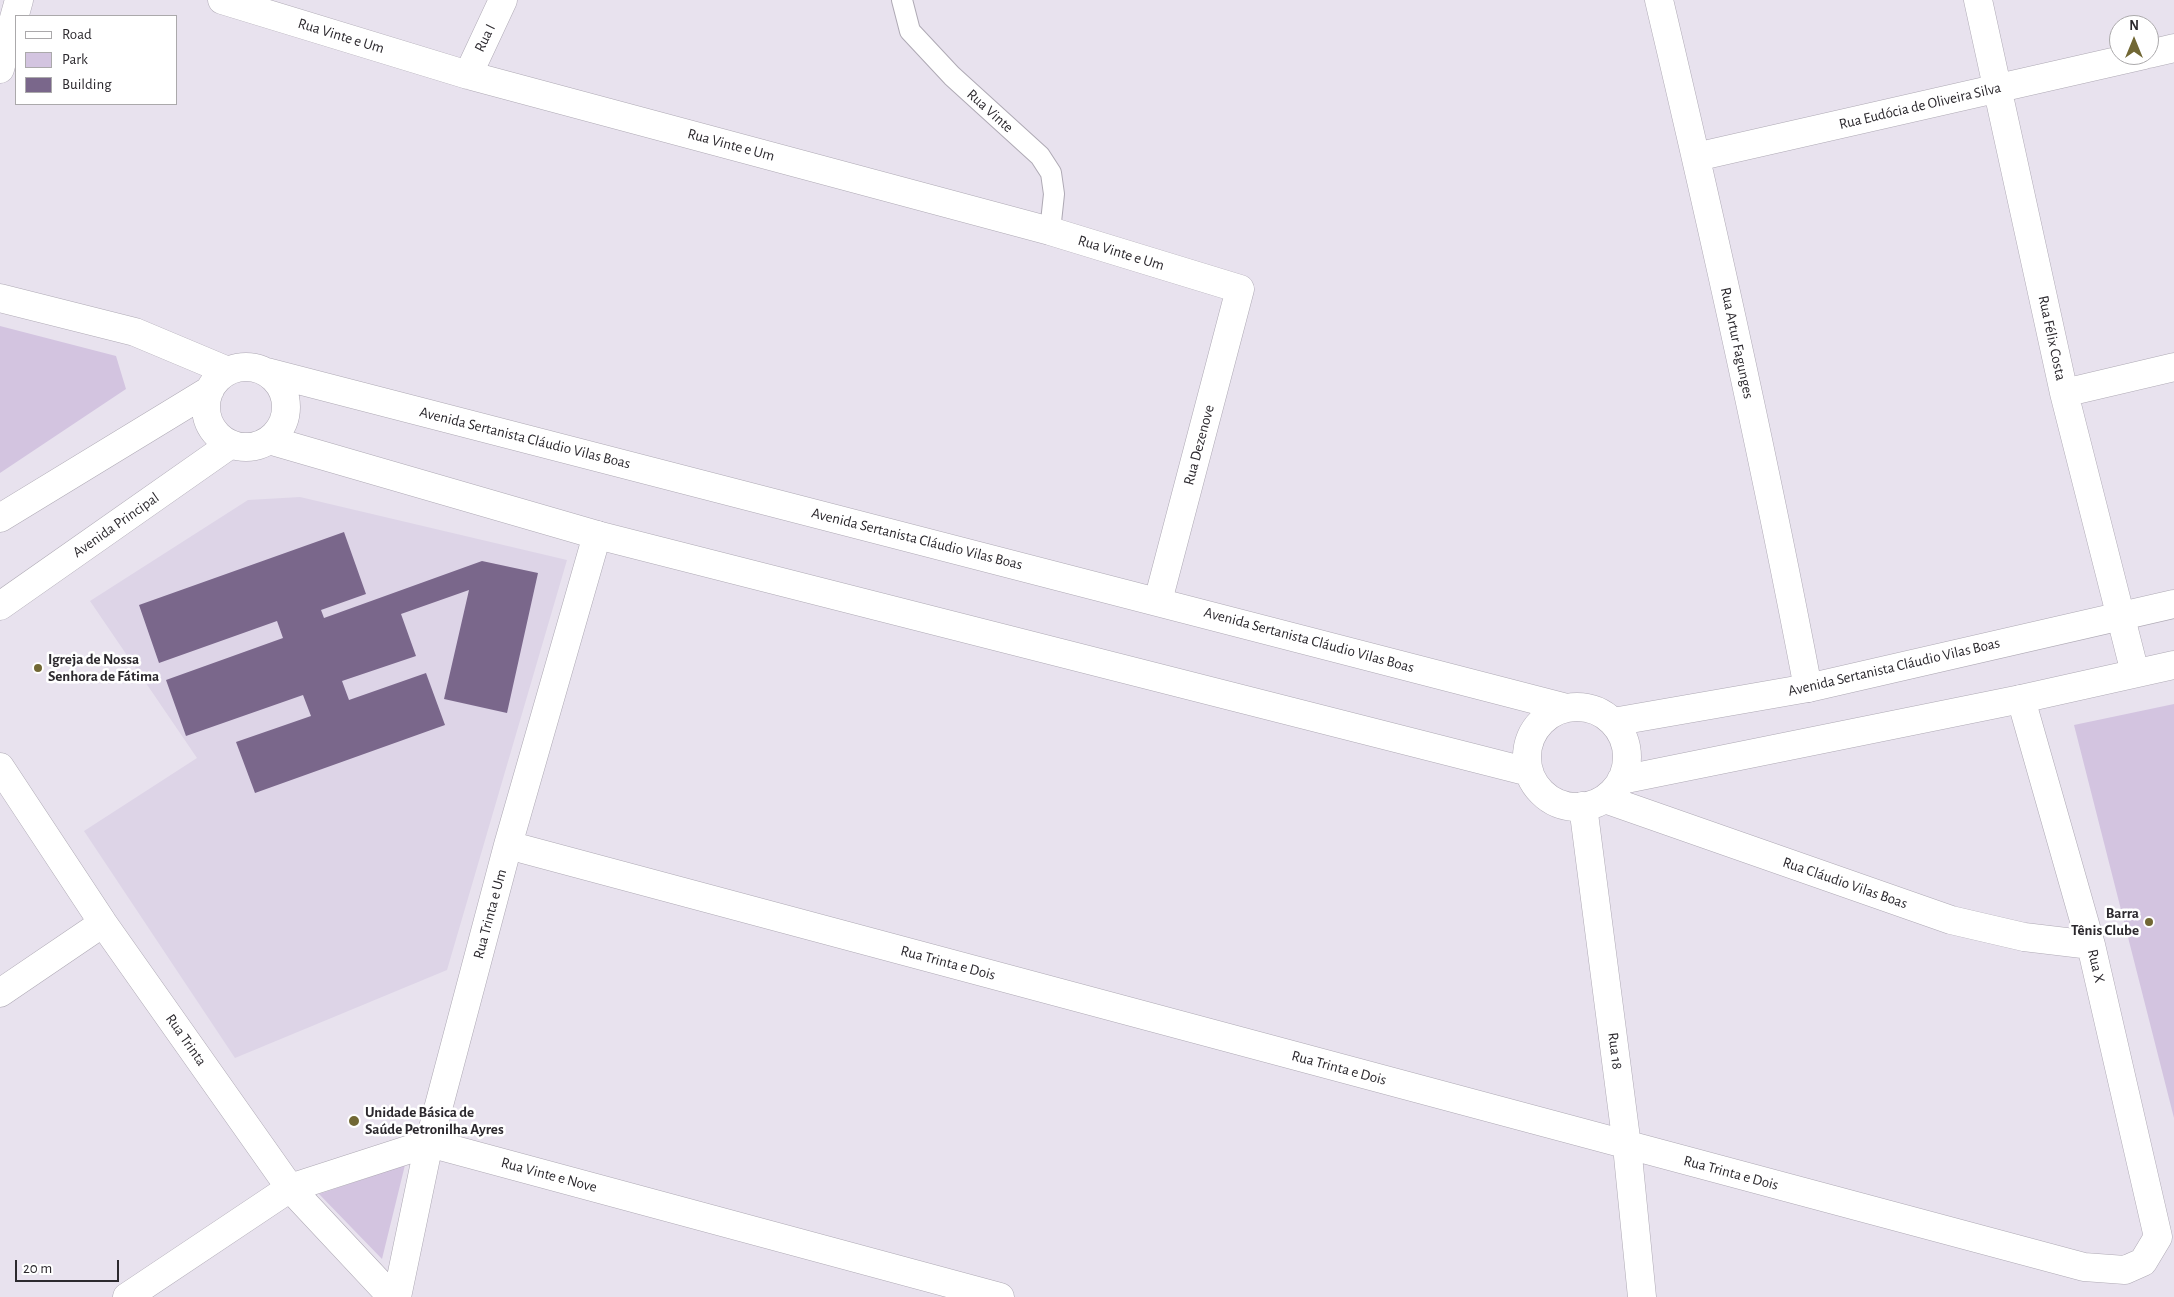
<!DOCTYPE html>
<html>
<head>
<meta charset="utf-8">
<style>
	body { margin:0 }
	#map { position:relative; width:2174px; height:1297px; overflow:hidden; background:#e8e2ee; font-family:"Alegreya Sans",sans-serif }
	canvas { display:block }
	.legend { position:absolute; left:15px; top:15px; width:162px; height:90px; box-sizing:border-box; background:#fff; border:1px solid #aba9ab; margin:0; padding:6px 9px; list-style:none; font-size:15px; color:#2c292e }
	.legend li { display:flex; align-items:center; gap:10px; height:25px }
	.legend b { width:25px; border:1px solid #aba9ab }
	.north { position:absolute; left:2109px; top:15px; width:50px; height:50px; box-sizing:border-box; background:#fff; border:1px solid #aba9ab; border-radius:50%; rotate:0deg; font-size:14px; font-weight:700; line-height:20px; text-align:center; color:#2c292e }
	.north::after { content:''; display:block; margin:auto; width:18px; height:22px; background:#716734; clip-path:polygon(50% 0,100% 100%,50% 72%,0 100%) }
	.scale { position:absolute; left:15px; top:1260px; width:104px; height:22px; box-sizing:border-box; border:2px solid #2c292e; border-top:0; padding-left:6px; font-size:15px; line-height:18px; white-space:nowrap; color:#2c292e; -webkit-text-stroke:4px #fff; paint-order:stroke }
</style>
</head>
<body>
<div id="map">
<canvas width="2174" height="1297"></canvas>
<ul class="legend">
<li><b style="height:6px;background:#fff"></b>Road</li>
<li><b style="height:14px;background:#d3c4e0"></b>Park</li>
<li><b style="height:14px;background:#7a678b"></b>Building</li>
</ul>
<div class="north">N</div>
<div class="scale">20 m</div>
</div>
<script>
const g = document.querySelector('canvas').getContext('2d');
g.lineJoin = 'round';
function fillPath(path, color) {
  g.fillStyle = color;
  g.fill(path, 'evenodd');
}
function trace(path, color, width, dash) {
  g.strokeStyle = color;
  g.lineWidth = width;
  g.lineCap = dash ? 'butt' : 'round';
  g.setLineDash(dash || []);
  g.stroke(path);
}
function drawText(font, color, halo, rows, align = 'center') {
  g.font = font + ' "Alegreya Sans",sans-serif';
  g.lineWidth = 5;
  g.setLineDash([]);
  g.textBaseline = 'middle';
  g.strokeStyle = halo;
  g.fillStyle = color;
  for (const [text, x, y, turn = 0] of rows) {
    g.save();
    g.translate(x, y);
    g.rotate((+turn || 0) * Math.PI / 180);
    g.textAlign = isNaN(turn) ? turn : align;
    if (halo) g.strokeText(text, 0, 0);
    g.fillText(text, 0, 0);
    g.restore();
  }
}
const built = new Path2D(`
	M300,497L567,560L447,970L235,1058L84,831L197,758L90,601L248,500Z`);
const green = new Path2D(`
	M0,326L116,356L126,389L0,473Z
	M2174,704V1118L2074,725Z
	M405,1165L382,1259L319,1194Z`);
const building = new Path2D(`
	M344,532L366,594L321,610L324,618L482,561L538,573L507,713L444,699L469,590L401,614L416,656L342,681L349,700L426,673L445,725L255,793L236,742L311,716L303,695L186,736L166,680L283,638L277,621L159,663L139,605Z`);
const lane = new Path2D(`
	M902,0L910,31L952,76L1040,156L1051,173L1054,194L1050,231`);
const street = new Path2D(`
	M222,0L468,75L1050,231L1240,289L1158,601
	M1659,0C1713,228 1764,457 1808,688
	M1978,0L2064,393L2135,673
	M2149,54L2174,48
	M0,69L19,0
	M468,75L503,0
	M1696,157L2144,55
	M2064,393L2174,367
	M0,767L103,923L290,1188L392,1297
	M1605,799L1951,920L2024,937L2091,945
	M1583,806L1627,1146L1642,1297
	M508,845L2084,1267L2125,1270L2143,1262L2158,1237L2091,945L2021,699
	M0,993L103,923
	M127,1297L290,1188L429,1143L1000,1297
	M397,1297L429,1143L508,845L597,535`);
const secondary = new Path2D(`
	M0,298L135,332L228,371
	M206 407a40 40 0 1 1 80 0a40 40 0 1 1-80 0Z
	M267,372L1567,708
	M269,440L597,535L1529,772
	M0,518L210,390
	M0,606L231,444
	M1527 757a50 50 0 1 1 100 0a50 50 0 1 1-100 0Z
	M1613,722L1808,688L2174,604
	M1621,780L2021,699L2174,665`);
const markers = [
	[38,668,5,"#716734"],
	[2149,922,5,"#716734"],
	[354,1121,6,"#716734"]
];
const streetNames = [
	["Rua Vinte e Um",341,36,17],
	["Rua I",485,38,-64],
	["Rua Eudócia de Oliveira Silva",1920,106,-13],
	["Rua Vinte",990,111,42],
	["Rua Vinte e Um",731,145,15],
	["Rua Vinte e Um",1121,253,17],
	["Rua Félix Costa",2052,338,78],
	["Rua Artur Fagunges",1737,343,78],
	["Avenida Sertanista Cláudio Vilas Boas",525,438,14],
	["Rua Dezenove",1199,445,-75],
	["Avenida Principal",116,525,-35],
	["Avenida Sertanista Cláudio Vilas Boas",917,539,14],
	["Avenida Sertanista Cláudio Vilas Boas",1309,640,15],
	["Avenida Sertanista Cláudio Vilas Boas",1894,667,-13],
	["Rua Cláudio Vilas Boas",1845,883,19],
	["Rua Trinta e Um",490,914,-75],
	["Rua Trinta e Dois",948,963,15],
	["Rua X",2096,966,77],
	["Rua Trinta",186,1040,55],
	["Rua 18",1615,1051,83],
	["Rua Trinta e Dois",1339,1068,15],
	["Rua Trinta e Dois",1731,1173,15],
	["Rua Vinte e Nove",549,1175,15]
];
const poiNames = [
	["Igreja de Nossa",48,659],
	["Senhora de Fátima",48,676],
	["Barra",2139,913,"right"],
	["Tênis Clube",2139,930,"right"],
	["Unidade Básica de",365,1112],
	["Saúde Petronilha Ayres",365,1129]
];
fillPath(built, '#ddd4e7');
fillPath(green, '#d3c4e0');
fillPath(building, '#7a678b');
trace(lane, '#aea9b4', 22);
trace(street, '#aea9b4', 29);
trace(secondary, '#aea9b4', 29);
trace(lane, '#fff', 20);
trace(street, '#fff', 28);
trace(secondary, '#fff', 28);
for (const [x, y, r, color] of markers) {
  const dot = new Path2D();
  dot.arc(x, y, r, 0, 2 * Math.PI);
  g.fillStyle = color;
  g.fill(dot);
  trace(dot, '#fff', 2);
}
drawText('15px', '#2c292e', '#fff', streetNames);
drawText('bold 15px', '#2c292e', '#fff', poiNames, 'left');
</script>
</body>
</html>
